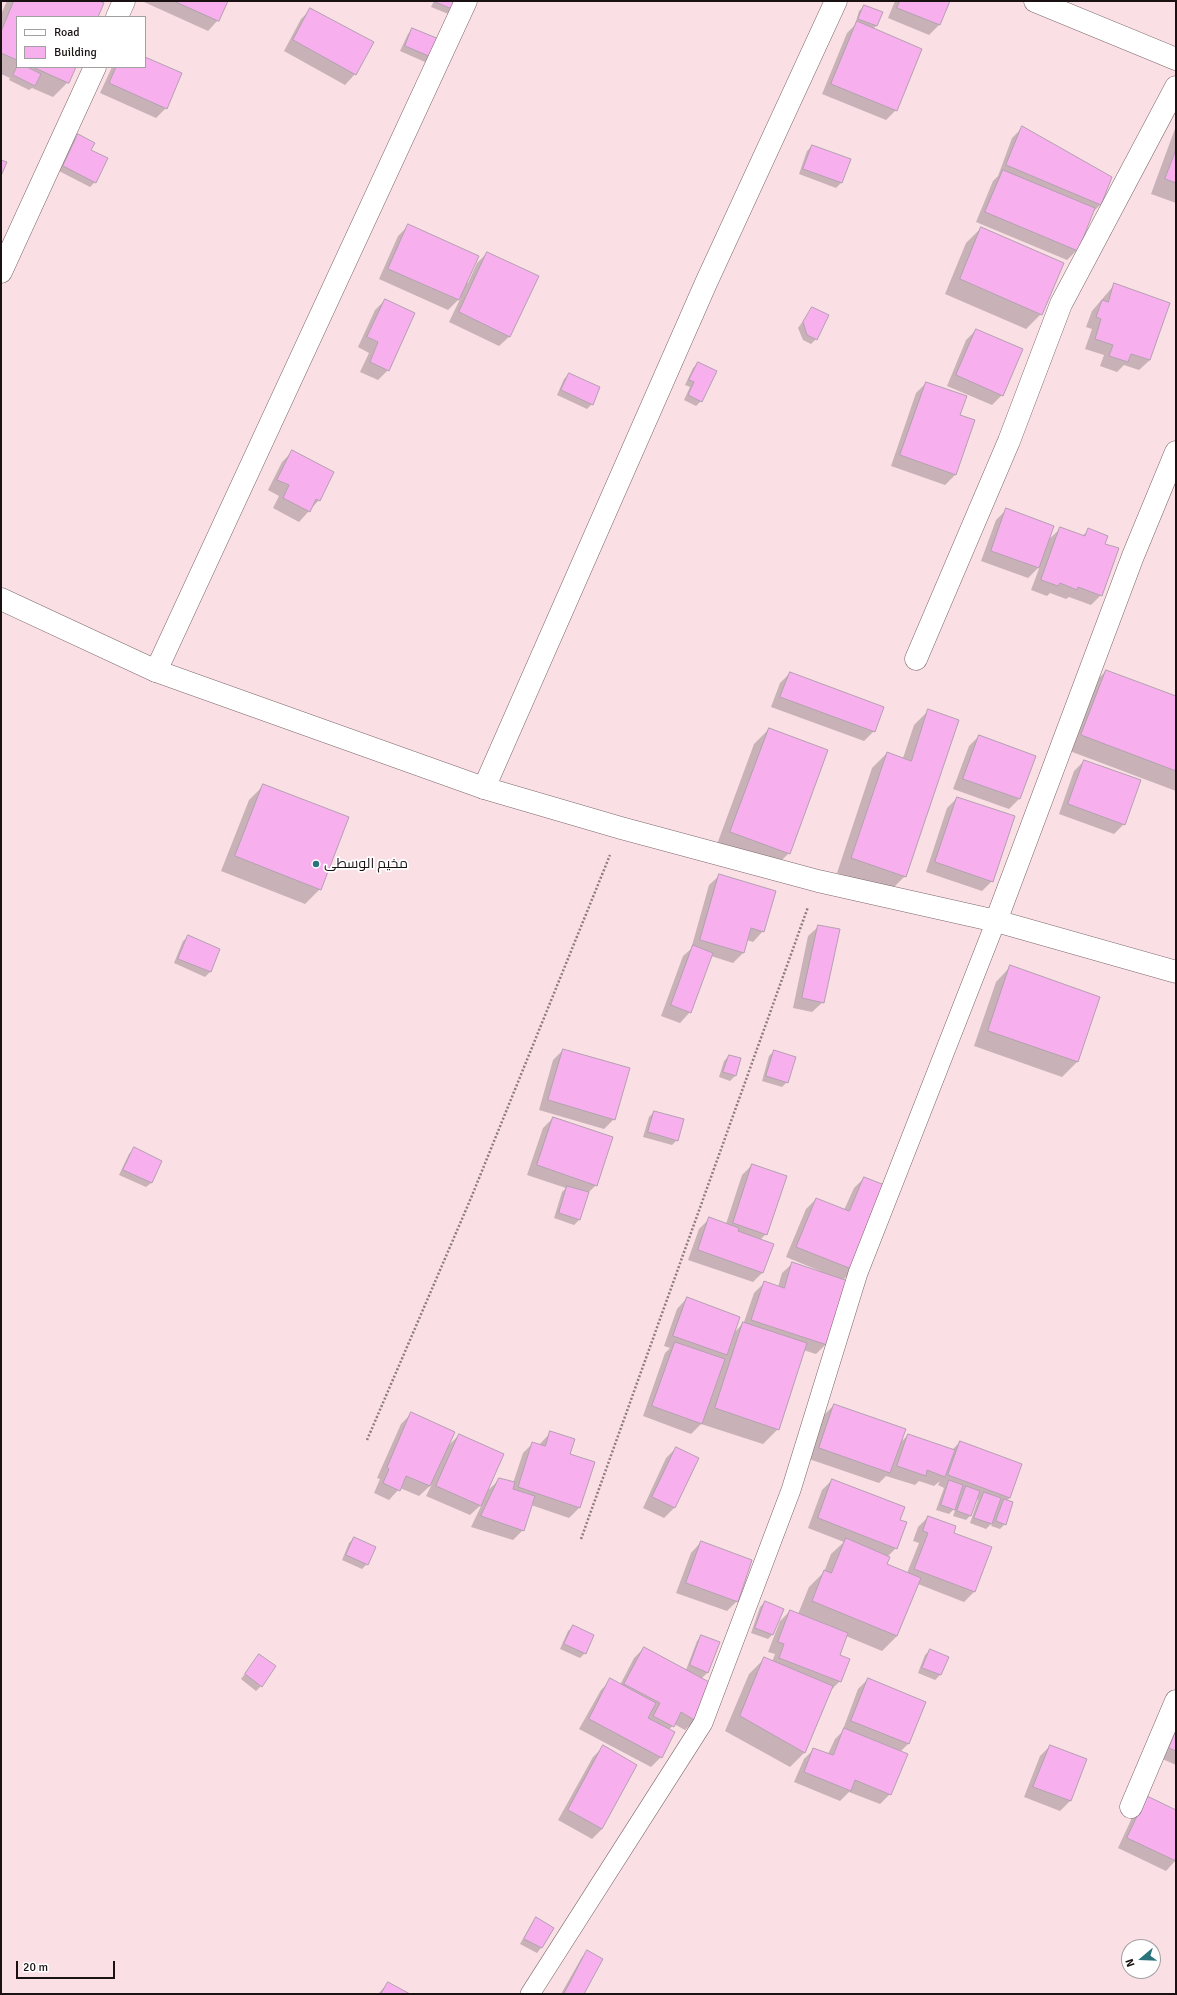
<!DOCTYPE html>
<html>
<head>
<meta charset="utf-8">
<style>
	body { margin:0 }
	#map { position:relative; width:1177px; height:1995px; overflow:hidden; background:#fadfe5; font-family:Signika,sans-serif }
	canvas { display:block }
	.frame { position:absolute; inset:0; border:2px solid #1a1113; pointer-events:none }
	.legend { position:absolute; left:16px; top:16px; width:130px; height:52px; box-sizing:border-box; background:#fff; border:1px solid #a3a0a1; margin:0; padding:5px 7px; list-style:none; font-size:12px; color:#1a1113 }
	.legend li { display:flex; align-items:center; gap:8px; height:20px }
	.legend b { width:20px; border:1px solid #a3a0a1 }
	.north { position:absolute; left:1121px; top:1939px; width:40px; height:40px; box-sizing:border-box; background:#fff; border:1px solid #a3a0a1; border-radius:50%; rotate:251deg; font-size:11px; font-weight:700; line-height:16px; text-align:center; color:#1a1113 }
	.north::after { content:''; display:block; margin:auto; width:14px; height:18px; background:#2a737c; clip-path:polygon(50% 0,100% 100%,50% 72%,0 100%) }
	.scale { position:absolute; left:16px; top:1961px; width:99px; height:18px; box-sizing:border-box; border:2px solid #1a1113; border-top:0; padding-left:5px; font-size:12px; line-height:14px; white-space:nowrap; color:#1a1113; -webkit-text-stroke:3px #fff; paint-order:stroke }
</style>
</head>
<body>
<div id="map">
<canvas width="1177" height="1995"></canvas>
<div class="frame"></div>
<ul class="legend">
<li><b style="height:5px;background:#fff"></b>Road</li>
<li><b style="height:11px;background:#f7b0ed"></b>Building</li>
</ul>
<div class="north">N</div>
<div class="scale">20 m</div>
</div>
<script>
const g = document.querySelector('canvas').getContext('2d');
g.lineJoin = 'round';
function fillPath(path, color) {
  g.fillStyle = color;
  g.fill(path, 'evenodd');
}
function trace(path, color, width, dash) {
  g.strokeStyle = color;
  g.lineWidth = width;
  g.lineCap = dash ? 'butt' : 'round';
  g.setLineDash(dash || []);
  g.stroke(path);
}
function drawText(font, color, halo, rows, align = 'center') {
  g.font = font + ' Signika,Cairo,sans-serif';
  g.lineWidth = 3.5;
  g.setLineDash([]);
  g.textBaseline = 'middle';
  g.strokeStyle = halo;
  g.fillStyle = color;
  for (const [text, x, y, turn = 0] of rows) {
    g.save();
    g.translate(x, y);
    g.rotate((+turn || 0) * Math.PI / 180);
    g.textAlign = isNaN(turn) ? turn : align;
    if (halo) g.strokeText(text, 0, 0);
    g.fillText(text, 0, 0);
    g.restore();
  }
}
const shadow = new Path2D(`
	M7,1H97V17H17V67H75L68,82L53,97L32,88L29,90L9,80L10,78L1,74V14Z
	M145,1H227L218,20L208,31L144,2Z
	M434,1H460L451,15L431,7Z
	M895,1H949L939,25L929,35L888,18Z
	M864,6L881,12L876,26L873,29L896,110L886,120L822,94L847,33L855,25L859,11Z
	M311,9L355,74L345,85L284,51L301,19Z
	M412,29L430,57L425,62L400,51L408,34Z
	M145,58L166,108L156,118L100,93L112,67H145Z
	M1176,126V203L1151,194Z
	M1022,128L1111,178L1100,205L1092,213L1077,250L1067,260L976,222L993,181L998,176L1012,138Z
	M78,136L90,150L95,182L90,187L59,171L74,140Z
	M812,146L849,159L841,183L836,188L799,174L807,151Z
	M408,226L468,283L477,263L487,253L510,336L499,346L449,322L461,297L448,310L379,279L398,236Z
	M981,228L1041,314L1026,329L945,294L966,243Z
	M1115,284L1150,360L1139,370L1124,365L1117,372L1100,366L1104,355L1085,349L1092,329L1086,327L1092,311Z
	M385,300L388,370L378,380L360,372L369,353L358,347L375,310Z
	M812,309L816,339L811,344L803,340L798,328Z
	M976,330L1002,395L992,405L947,386L966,340Z
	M698,363L701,401L696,406L684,400L690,387L685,385L693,368Z
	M569,374L592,404L587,409L557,395L564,379Z
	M926,383L959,415L974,421L955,475L945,485L891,466L916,393Z
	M292,452L319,500L299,522L273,508L279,496L268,490L282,462Z
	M1006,510L1048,540L1060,529L1082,536L1089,530L1104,544L1101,595L1091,605L1069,597L1066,599L1050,593L1047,596L1031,590L1040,566L1028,578L981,561L996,520Z
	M1106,671L1176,697V791L1067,750L1091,686Z
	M790,673L874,731L864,741L771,707L780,683Z
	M929,710L905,876L890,891L837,873L872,768L887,753L903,758L914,725Z
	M769,729L789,853L774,868L716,847L754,744Z
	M979,736L1034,756L1019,799L1009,809L953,789L969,746Z
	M1084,761L1124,824L1114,834L1059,814L1074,771Z
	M264,785L320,889L305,904L221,871L249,800Z
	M957,798L992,881L982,891L926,872L947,808Z
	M720,875L763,931L753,942L747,940L743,953L733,963L711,956L690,1012L680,1023L661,1016L683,956L691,949L709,885Z
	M819,926L823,1002L812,1012L793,1008L808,936Z
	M188,937L219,950L210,972L205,977L174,963L183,941Z
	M1010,967L1099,998L1077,1062L1062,1077L974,1046L996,982Z
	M563,1050L614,1119L604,1129L539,1110L553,1060Z
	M774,1051L787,1082L782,1087L762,1081L769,1056Z
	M729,1056L740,1059L735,1076L730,1081L719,1077L724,1061Z
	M654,1112L677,1140L672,1145L643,1137L649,1117Z
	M553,1118L596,1185L587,1194L579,1220L574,1225L554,1218L562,1192L566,1188L527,1175L543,1128Z
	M134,1149L151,1183L146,1187L119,1175L129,1154Z
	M752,1165L766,1234L760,1240L763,1272L753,1282L688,1260L699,1229L709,1219L726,1224L742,1175Z
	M864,1178L853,1270L843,1280L826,1344L816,1354L803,1350L778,1429L763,1444L701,1424L691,1434L643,1416L665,1353L670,1348L664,1346L677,1309L687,1298L734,1333L744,1322L754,1293L764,1283L778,1287L782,1273L793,1263L820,1272V1271L786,1257L806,1209L816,1199L844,1210L854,1188Z
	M834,1405L899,1444L908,1435L952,1450L960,1442L1010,1498L1006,1501L1005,1524L1000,1529L991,1526L993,1522L986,1529L970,1523L978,1500L976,1499L970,1516L966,1520L953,1516L956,1507L949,1514L936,1510L944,1488L938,1485L940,1481L934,1486L919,1481L915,1485L886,1476L879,1483L809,1459L824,1415Z
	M411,1414L447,1447L459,1435L486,1492L499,1480L513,1483L523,1453L533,1443L539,1445L551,1432L569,1455L579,1508L569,1518L531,1505L523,1530L513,1540L471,1527L482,1504L470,1515L426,1496L432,1484L419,1496L400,1488L389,1500L374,1493L380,1479L377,1478L401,1424Z
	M676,1448L697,1458L674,1508L664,1518L643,1508L666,1458Z
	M832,1480L899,1520L896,1548L887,1557L886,1564L907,1573L919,1543L913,1541L918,1527L928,1517L952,1533L974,1592L964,1602L918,1584L897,1636L882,1651L846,1636L838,1655L840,1681L830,1691L805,1752L790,1767L725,1731L749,1674L764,1659L772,1662L775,1654L768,1652L780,1621L790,1611L798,1614L809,1587L824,1572L831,1554L844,1542L808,1528L822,1490Z
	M354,1538L367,1564L362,1569L342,1560L349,1543Z
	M701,1542L737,1601L727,1611L676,1593L691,1553Z
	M765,1602L773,1634L768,1639L751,1633L760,1607Z
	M573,1627L585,1653L580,1658L560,1649L568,1631Z
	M702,1636L707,1673L701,1679L695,1720L685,1730L674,1724L669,1730L661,1757L651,1767L579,1729L601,1690L611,1680L620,1685L634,1658L644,1648L686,1670L697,1641Z
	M930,1650L947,1657L940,1675L935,1680L918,1673L925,1655Z
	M259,1655L261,1686L256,1691L241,1679Z
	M868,1679L909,1743L900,1752L890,1794L880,1804L849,1792L840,1801L794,1782L804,1759L814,1749L828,1754L835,1739L842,1732L858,1689Z
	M1176,1717V1765L1160,1758Z
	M1050,1746L1085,1759L1070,1801L1060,1811L1024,1797L1040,1756Z
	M603,1747L602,1829L592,1839L558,1820L593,1757Z
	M1137,1807L1176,1811V1860L1166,1871L1118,1848Z
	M536,1919L541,1948L537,1953L520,1944L532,1923Z
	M587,1952L583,1994H561L582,1957Z
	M388,1983L408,1994H378Z`);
const building = new Path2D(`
	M14,1H100L104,3L98,17H17V60L1,53V32Z
	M174,1H228L219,21Z
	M436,1H461L457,11L435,2Z
	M900,1H950L940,25L897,8Z
	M864,5L883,12L877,26L858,19Z
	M310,8L374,42L356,75L293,40Z
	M857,21L922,49L897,111L831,84Z
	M412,28L439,39L431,57L405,46Z
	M145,57L182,73L167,109L109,83L116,67H145Z
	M17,67H27L41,74L35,86L13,75Z
	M33,67H76L69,83Z
	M1022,126L1112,177L1101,205L1006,165Z
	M78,134L95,143L91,150L108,158L96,183L63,166Z
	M812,145L851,159L842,183L803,169Z
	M1176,150V183L1165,179Z
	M1,160L7,162L1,176Z
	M1003,170L1095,208L1078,251L985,212Z
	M408,224L479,256L459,300L388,269Z
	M981,227L1064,263L1042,315L960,279Z
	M487,252L539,276L510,337L459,312Z
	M1114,283L1170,303L1150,360L1131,354L1128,362L1109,356L1113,345L1095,339L1101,319L1096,317L1102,300L1108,302Z
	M385,299L415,313L389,371L370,362L378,342L367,337Z
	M812,307L829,315L817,340L807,335L803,322Z
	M976,329L1023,349L1003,396L956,375Z
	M698,362L717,371L702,402L688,395L694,382L689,380Z
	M569,373L600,387L593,405L561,390Z
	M926,382L967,396L960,415L975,420L956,475L900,455Z
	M292,450L334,472L320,501L316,499L310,512L283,498L289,485L277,480Z
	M1006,508L1054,526L1039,568L991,551Z
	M1060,527L1085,536L1088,528L1108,536L1105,544L1119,548L1102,596L1078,587L1077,590L1060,583L1058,586L1041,580Z
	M1106,670L1176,696V771L1081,735Z
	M790,672L884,707L875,732L780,697Z
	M928,709L959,720L906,877L851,858L887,752L911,761Z
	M769,728L828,750L790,854L730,832Z
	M979,735L1036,756L1020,799L963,779Z
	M1084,760L1141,780L1125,825L1068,804Z
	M263,784L349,817L321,890L235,856Z
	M957,797L1015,816L993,882L935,862Z
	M719,874L776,891L764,932L751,928L744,953L700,940Z
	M818,925L840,929L824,1003L802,998Z
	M188,935L220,949L211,972L178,959Z
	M693,945L713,953L691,1013L671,1005Z
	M1010,965L1100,997L1078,1062L988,1031Z
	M563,1049L630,1068L615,1120L548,1100Z
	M774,1050L796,1057L788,1083L766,1076Z
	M729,1055L741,1058L736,1076L723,1072Z
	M654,1111L684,1119L678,1141L648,1132Z
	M553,1117L613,1137L597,1186L537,1165Z
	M134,1147L162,1161L152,1183L123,1170Z
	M752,1164L787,1176L767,1235L733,1223Z
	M864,1177L887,1186L854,1270L796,1247L816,1198L849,1211Z
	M567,1186L589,1192L580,1220L559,1213Z
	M709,1217L739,1228L738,1231L774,1244L763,1273L698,1250Z
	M792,1262L848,1281L827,1345L751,1320L764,1281L784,1288Z
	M687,1297L740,1317L727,1355L673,1336Z
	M743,1322L807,1343L779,1430L715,1408Z
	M675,1342L725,1359L702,1424L652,1406Z
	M834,1404L906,1429L890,1473L819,1448Z
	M411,1412L455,1432L430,1486L406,1476L400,1491L383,1483L389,1469L387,1468Z
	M550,1431L575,1439L570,1454L595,1462L580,1508L518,1487L532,1442L545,1446Z
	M459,1434L504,1454L481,1506L436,1486Z
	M908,1434L955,1450L945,1477L927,1470L926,1476L897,1466Z
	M960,1441L1022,1464L1010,1498L948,1475Z
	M676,1447L699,1458L675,1508L652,1497Z
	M499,1478L515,1482L513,1489L535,1496L524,1531L481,1516Z
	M832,1479L905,1507L900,1520L907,1522L897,1549L818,1518Z
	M949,1480L963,1485L955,1510L941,1505Z
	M966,1486L980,1491L971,1516L957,1511Z
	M984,1492L1001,1498L992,1524L974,1518Z
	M1004,1499L1013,1502L1006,1525L996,1521Z
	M928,1516L956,1526L954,1533L992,1547L975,1592L914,1569L928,1533L923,1531Z
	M354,1537L376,1547L368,1565L346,1555Z
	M846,1538L890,1557L887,1564L921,1578L897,1636L812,1601L824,1570L831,1573Z
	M701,1541L752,1560L738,1602L686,1583Z
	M765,1601L784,1609L773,1635L755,1628Z
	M790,1610L848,1633L840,1655L850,1659L841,1682L779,1658L784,1644L778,1642Z
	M573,1625L594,1635L586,1654L564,1644Z
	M701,1635L720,1642L708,1673L690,1665Z
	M644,1647L709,1682L696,1721L681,1712L674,1727L653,1716L660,1703L624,1684Z
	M930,1649L949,1657L941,1675L922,1668Z
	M259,1654L276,1666L262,1687L245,1674Z
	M764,1657L833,1686L805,1753L740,1716Z
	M610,1678L656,1703L648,1718L675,1732L662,1758L589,1719Z
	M868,1678L926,1702L909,1744L851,1721Z
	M844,1728L908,1754L891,1795L855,1780L851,1791L804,1772L813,1748L833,1755Z
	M1176,1730V1751L1169,1748Z
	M603,1745L637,1765L602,1829L568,1810Z
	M1050,1745L1087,1759L1071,1801L1033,1787Z
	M1147,1796L1176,1810V1861L1127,1838Z
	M536,1917L554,1928L542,1948L524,1939Z
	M587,1950L603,1959L584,1994H564Z
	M388,1982L410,1994H381Z`);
const path = new Path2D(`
	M367,1440L471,1198L610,855
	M581,1539L808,907`);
const lane = new Path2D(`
	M530,1994L703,1723L791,1490L858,1273L996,921`);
const street = new Path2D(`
	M1035,1L1176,59
	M117,17L124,1
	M1,272L95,67
	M916,659L1009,441L1061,304L1176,87
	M156,671L466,1
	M484,788L706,283L836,1
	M996,921L1133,556L1176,452
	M1131,1807L1176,1701`);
const secondary = new Path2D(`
	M1,599L156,671L484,788L621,828L818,881L996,921L1176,972`);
const markers = [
	[316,864,4,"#2a737c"]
];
const poiNames = [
	["مخيم الوسطى",324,864]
];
fillPath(shadow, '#0003');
fillPath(building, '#f7b0ed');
trace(building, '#b2a0af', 1);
trace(lane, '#7c666b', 20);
trace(street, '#7c666b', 23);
trace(secondary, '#7c666b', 23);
trace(path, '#8e7c80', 2.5, [2, 2]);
trace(lane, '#fff', 19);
trace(street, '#fff', 22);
trace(secondary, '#fff', 22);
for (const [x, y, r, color] of markers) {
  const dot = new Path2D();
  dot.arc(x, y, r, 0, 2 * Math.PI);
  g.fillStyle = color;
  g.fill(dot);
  trace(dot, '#fff', 1.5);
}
drawText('14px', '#1a1113', '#fff', poiNames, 'left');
</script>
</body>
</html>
